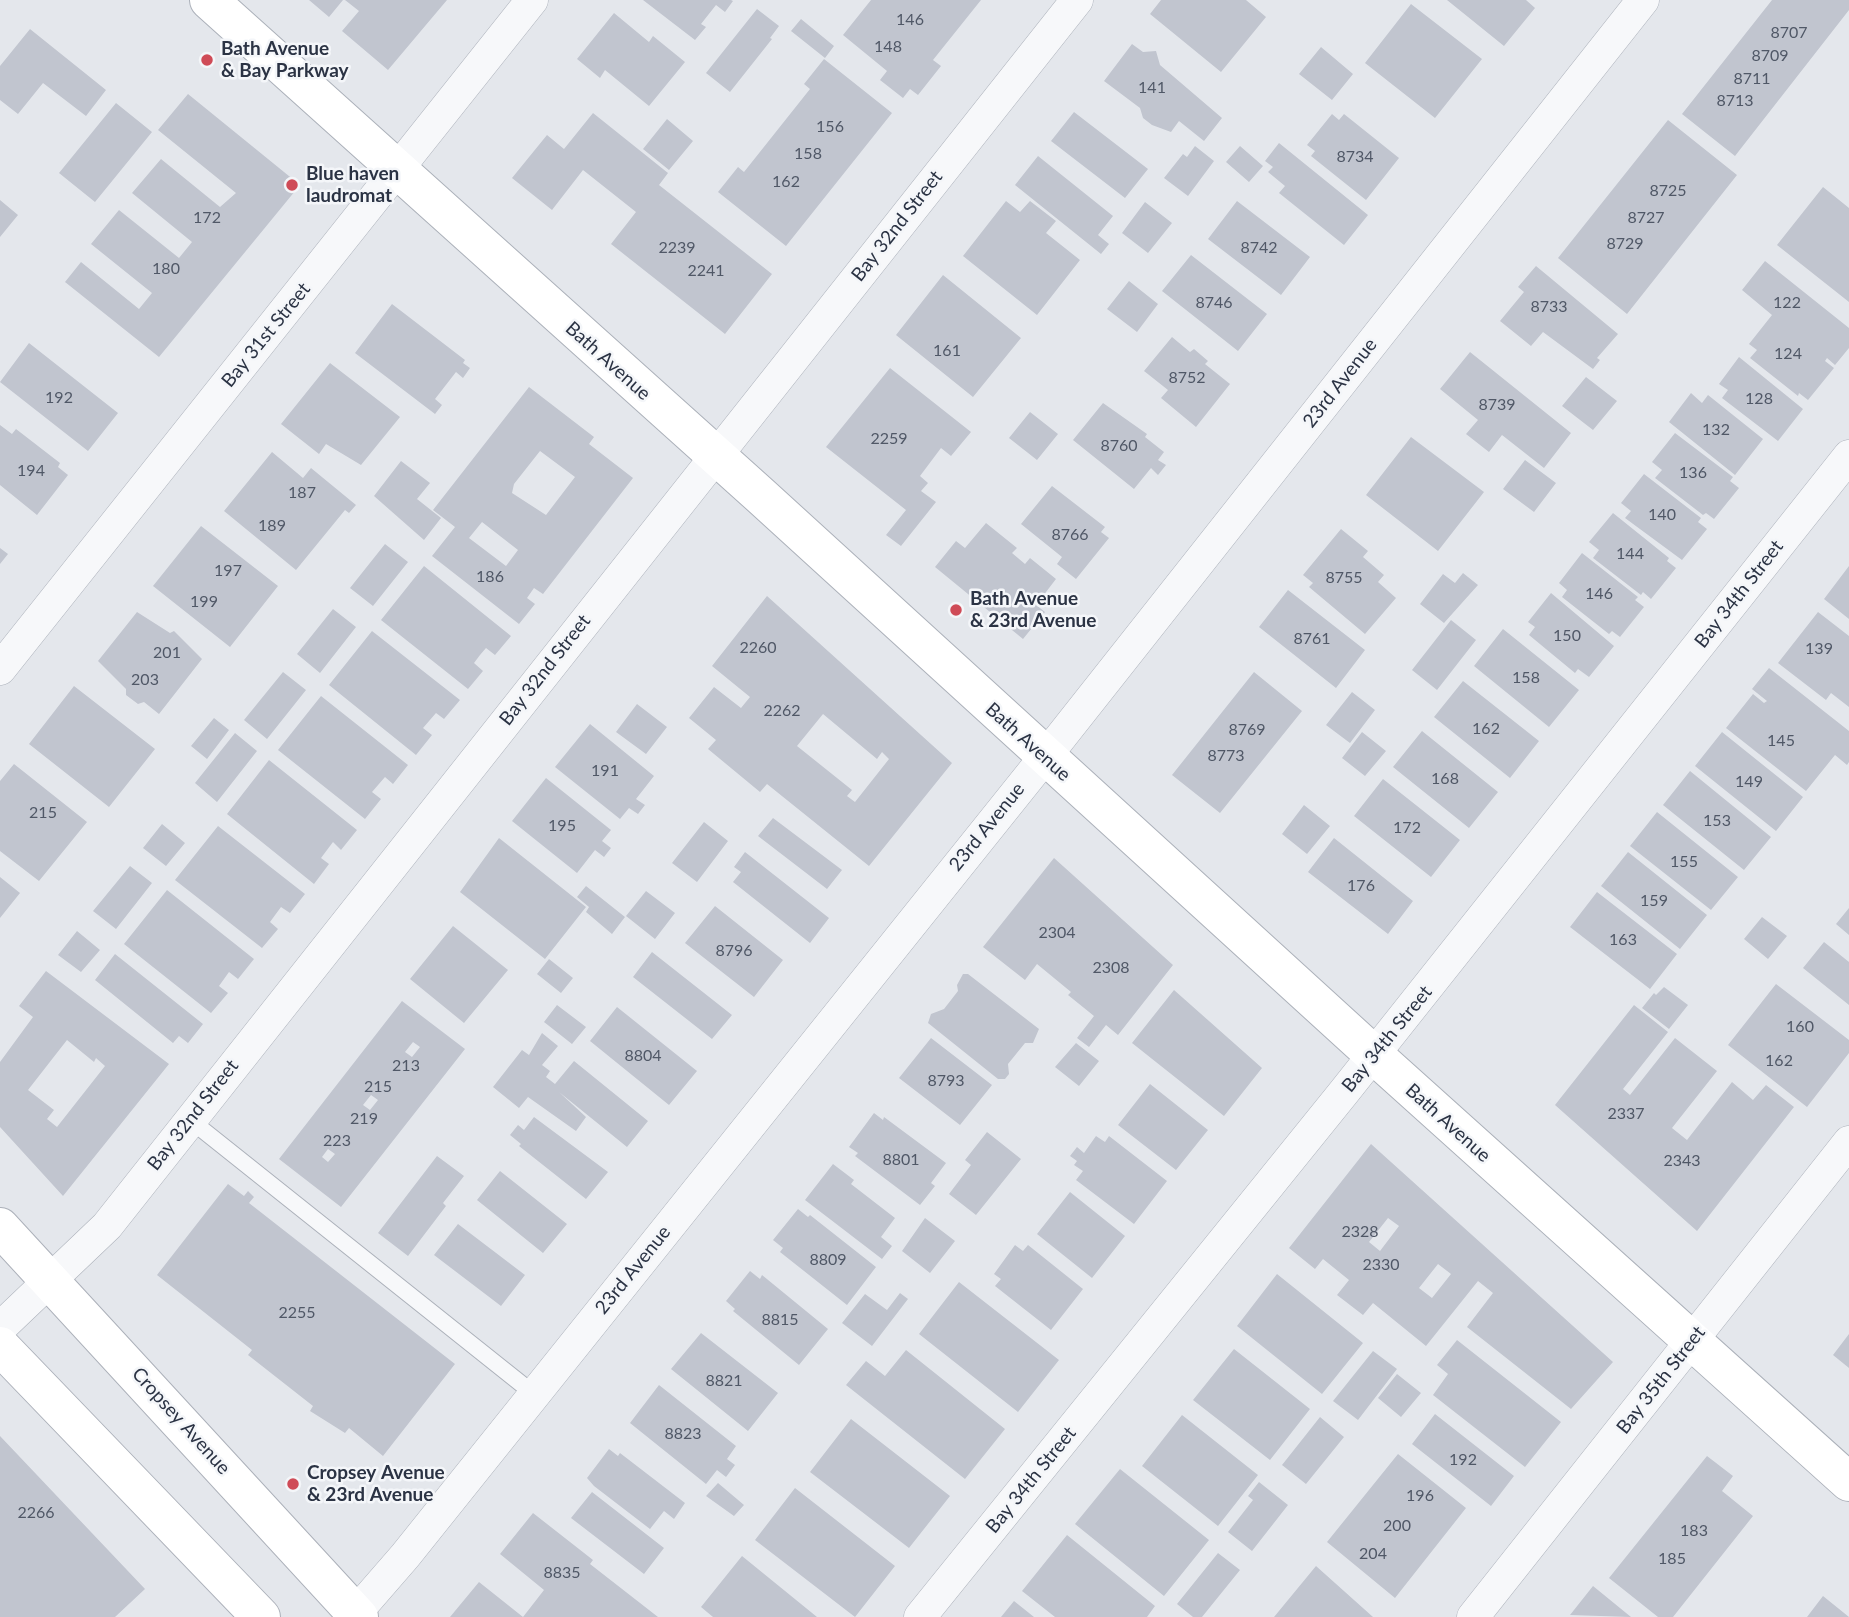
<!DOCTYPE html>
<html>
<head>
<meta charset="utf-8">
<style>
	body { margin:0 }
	canvas { display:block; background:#e4e7ec }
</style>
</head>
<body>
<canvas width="1849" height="1617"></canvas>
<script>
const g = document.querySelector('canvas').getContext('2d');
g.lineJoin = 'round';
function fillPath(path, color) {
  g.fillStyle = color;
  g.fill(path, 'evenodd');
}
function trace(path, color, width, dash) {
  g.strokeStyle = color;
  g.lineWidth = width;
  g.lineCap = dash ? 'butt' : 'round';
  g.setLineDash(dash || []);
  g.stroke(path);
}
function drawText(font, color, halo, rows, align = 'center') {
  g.font = font + ' Lato,sans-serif';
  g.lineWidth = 5;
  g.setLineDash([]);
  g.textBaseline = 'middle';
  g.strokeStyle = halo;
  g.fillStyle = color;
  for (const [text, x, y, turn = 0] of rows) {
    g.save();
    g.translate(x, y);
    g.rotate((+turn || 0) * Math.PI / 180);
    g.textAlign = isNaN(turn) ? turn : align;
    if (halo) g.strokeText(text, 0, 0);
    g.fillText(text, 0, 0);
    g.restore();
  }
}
const building = new Path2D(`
	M309,0H343L329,17Z
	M345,0H447L388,70L342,31L359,11Z
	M643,0H731L733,1L725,12L716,5L701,24L706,27L695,40Z
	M871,0H981L933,60L941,66L918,95L910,89L903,98L880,80L887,71L843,35Z
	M1161,0H1246L1266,17L1221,72L1150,14Z
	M1447,0H1526L1535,8L1504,46Z
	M1772,0H1849V10L1735,156L1682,114Z
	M1411,4L1482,59L1435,118L1365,63Z
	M757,9L779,26L770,38L772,39L730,92L706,73Z
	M614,13L649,42L653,36L685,62L649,106L605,70L600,78L577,59Z
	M801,19L834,46L825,58L791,31Z
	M30,29L106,90L86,116L43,83L18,114L0,100V66Z
	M1132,44L1143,52L1156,51L1160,65L1222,118L1204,141L1179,121L1171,132L1152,125L1143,118L1140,108L1104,81Z
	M1321,47L1353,74L1332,100L1299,74Z
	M824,59L892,113L786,246L718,192L738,167L744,172L810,89L804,84Z
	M188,94L300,185L159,357L65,282L81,262L139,309L152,293L91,244L119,210L179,258L192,242L132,193L161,159L220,207L236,193L158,130Z
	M116,103L152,132L95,202L59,173Z
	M1074,112L1148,169L1125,198L1051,141Z
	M593,113L668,173L659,185L772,274L725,334L611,244L636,212L583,170L552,210L512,178L547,135L564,149Z
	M1332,114L1339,120L1344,114L1399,158L1366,200L1311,156L1315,151L1307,145Z
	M667,119L693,141L669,170L643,149Z
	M1668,120L1737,175L1627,314L1558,258Z
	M1279,143L1368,215L1344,245L1279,193L1285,186L1268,172L1273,167L1265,161Z
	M1195,146L1214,161L1188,196L1164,178L1183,154L1187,157Z
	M1240,146L1263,166L1249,182L1226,162Z
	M1038,156L1113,216L1098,235L1109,244L1101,254L1015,185Z
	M1823,187L1849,208V302L1777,245Z
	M0,200L18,215L0,237Z
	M1006,201L1020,212L1030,201L1056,221L1046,233L1080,260L1037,315L963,256Z
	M1237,201L1310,257L1281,295L1208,239Z
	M1145,202L1172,223L1148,253L1122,233Z
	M1191,255L1267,314L1238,351L1162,291Z
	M1765,261L1849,328V348L1835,365L1827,358L1825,361L1834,368L1808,400L1799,393L1798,396L1750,358L1757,350L1749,344L1772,315L1742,290Z
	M1536,266L1618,334L1597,358L1600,360L1593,369L1543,332L1531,346L1500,321L1524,292L1518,287Z
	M943,275L1021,338L973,397L896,335Z
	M1129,281L1158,304L1137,332L1107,309Z
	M392,304L465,360L463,363L470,368L463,378L456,372L435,399L442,405L435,414L355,353Z
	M1172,337L1190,352L1194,349L1208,361L1205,364L1230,384L1196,427L1161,398L1168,390L1144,371Z
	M29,343L118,413L88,451L0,382Z
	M1470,352L1571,433L1544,468L1502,435L1489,452L1466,434L1478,420L1440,389Z
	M1739,357L1803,409L1778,441L1722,398L1728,390L1719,384Z
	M330,363L400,417L361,465L326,444L319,454L281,424Z
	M890,368L971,432L951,456L941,448L920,476L928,483L921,491L936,502L901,546L886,535L906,510L826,447Z
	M1586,377L1617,401L1593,430L1562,406Z
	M529,387L594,437L589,444L633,478L543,594L534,588L527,598L535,604L519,624L432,556L455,527L433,510ZM540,451L575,477L546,515L512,493L514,484ZM482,522L518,550L506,566L469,538Z
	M1691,393L1702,403L1708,395L1763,439L1735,475L1669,422Z
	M1103,403L1147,434L1145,437L1164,452L1158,460L1166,465L1158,475L1151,468L1134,489L1073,440Z
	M1030,412L1058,434L1037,460L1009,438Z
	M0,425L12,434L16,429L60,463L58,467L68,475L37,515L0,485Z
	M1675,433L1733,477L1730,481L1739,488L1714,519L1706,513L1703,515L1655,478L1662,470L1652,462Z
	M1411,437L1484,492L1438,551L1366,495Z
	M272,452L303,478L311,468L356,505L349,513L345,510L296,570L224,511Z
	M1525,460L1556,483L1534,512L1503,489Z
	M401,461L430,483L417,499L441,518L424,540L374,496Z
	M1644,474L1701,518L1698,522L1707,529L1682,560L1625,518L1631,511L1621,503Z
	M1052,486L1105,527L1101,532L1109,538L1076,579L1057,564L1062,557L1021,524Z
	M1613,513L1669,558L1667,561L1676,568L1651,599L1643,592L1641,595L1593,558L1599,550L1589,542Z
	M986,523L1017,548L1012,553L1025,564L1030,558L1056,579L1036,605L1045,612L1023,639L935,567L956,541L965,548Z
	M201,526L278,586L230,647L153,586Z
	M1341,529L1368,551L1363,557L1384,575L1378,582L1396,598L1365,634L1309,587L1313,583L1303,575Z
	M385,544L408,562L373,606L350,588Z
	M0,548L8,554L0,564Z
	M1582,553L1638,597L1635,600L1644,607L1620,637L1612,631L1609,634L1562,597L1567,590L1559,583Z
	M424,566L511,636L495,655L486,648L480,655L474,663L483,671L468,689L381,620Z
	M1849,566V619L1824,599Z
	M1463,573L1478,585L1444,623L1420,604L1443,574L1455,583Z
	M1288,590L1365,650L1336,688L1259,627Z
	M1551,593L1614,646L1589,677L1578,669L1575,673L1529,635L1535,627L1528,622Z
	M767,596L952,763L869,866L767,784L760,792L708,749L716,740L689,718L714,687L741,708L750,697L712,666ZM823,714L877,759L882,752L889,759L855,802L847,796L852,790L797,746Z
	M333,609L356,627L320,673L297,654Z
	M137,612L170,633L174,631L202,659L159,714L144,702L138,704L126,695V689L98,661Z
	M1818,612L1849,636V707L1831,693L1826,700L1778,663Z
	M1451,620L1476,640L1437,690L1412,670Z
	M1503,629L1579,690L1549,727L1474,666Z
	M372,631L460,700L444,719L436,713L423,728L432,735L416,755L329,685Z
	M1769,668L1849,731V762L1847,765L1835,755L1806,791L1726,728L1753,694L1764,703L1767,701L1752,689Z
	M283,672L306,690L267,739L244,720Z
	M1254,672L1302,711L1220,813L1172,775Z
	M1463,681L1539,741L1510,778L1434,717Z
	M74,686L155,749L109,807L29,744Z
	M1352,692L1375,710L1350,743L1326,725Z
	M321,696L408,765L393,784L385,777L372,792L381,799L365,819L278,750Z
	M637,704L667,727L646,754L616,732Z
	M214,718L229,730L207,759L191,746Z
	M590,724L654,776L636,799L645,805L638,814L629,808L620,819L555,767Z
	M1422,731L1498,792L1469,828L1393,767Z
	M1362,732L1386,751L1365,776L1342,758Z
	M1722,732L1803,797L1776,831L1695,766Z
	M235,733L257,751L217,802L195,783Z
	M269,760L357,830L341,850L333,842L321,858L329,864L314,884L227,814Z
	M14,764L87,822L39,881L0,851V781Z
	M1690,771L1771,837L1744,870L1663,805Z
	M546,778L611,830L602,841L611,848L604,857L595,850L577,873L512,821Z
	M1383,779L1460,840L1431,877L1354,816Z
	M1304,805L1330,826L1307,854L1282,834Z
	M1657,812L1738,877L1711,910L1630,846Z
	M773,818L842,870L827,889L758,836Z
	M704,822L728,841L697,882L672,863Z
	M162,824L185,843L166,866L143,848Z
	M218,826L305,894L290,913L281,907L270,922L278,929L262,948L175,880Z
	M499,838L586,907L545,959L460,892Z
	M1334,838L1413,901L1388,934L1308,872Z
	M745,852L829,918L810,943L733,882L741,872L734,867Z
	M1628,852L1707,915L1680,949L1601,886Z
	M1054,858L1173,965L1118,1035L1106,1025L1089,1047L1077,1038L1094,1016L1068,995L1071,992L1037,964L1025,980L983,947Z
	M130,866L152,883L116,929L93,911Z
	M0,877L20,893L0,918Z
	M586,886L625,917L612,934L586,912L589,907L577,897Z
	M167,890L254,959L238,979L229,972L219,986L228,993L211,1013L124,944Z
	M646,891L675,913L655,939L626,916Z
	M1597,892L1677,954L1650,989L1570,927Z
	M715,906L783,960L754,997L685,943Z
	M1849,908V935L1836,924Z
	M1762,917L1787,936L1768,959L1744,939Z
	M453,926L508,970L464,1023L410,979Z
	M77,931L100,950L81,972L58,955Z
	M1824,942L1849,962V1005L1803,968Z
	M652,952L732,1015L712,1039L633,977Z
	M115,954L203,1024L188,1043L179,1036L173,1043L95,980Z
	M549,959L573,978L561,993L537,974Z
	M46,971L169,1064L63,1196L0,1127V1062L33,1017L19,1006ZM67,1040L94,1062L96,1058L105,1066L57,1127L47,1119L54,1110L28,1090Z
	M963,974H968L1039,1029L1033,1043H1025L1008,1064L1009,1074L1005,1079H998L928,1023L931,1014L944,1009L958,991L957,985Z
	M1776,984L1849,1040V1053L1807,1107L1728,1045Z
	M1664,987L1688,1005L1669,1029L1642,1008L1654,993L1656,995Z
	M1174,990L1262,1068L1224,1116L1132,1043Z
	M402,1001L465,1049L341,1207L279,1159ZM413,1042L420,1047L412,1057L405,1052ZM371,1095L378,1100L370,1110L363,1105ZM328,1149L335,1154L328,1162L322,1157Z
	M557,1005L586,1027L572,1044L544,1022Z
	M1634,1005L1668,1032L1623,1089L1630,1095L1675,1038L1717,1071L1672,1128L1687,1140L1732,1082L1753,1100L1766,1085L1794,1107L1697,1231L1555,1105Z
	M617,1007L697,1071L669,1105L590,1041Z
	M542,1033L558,1046L542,1065L550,1071L546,1077L555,1084L574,1061L648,1121L627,1147L559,1092L586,1117L576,1131L528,1097L519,1108L493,1087L522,1050L529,1055Z
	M931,1038L992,1085L960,1125L899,1078Z
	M1076,1043L1099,1061L1079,1086L1055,1067Z
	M1150,1084L1208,1130L1176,1170L1118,1125Z
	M874,1113L883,1120L884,1117L946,1163L931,1183L935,1186L920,1205L855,1156L858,1153L849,1147Z
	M534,1117L608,1172L586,1199L519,1146L521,1144L510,1135L518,1125L524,1130Z
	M987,1132L1021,1159L976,1215L949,1194L971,1165L965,1160Z
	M1096,1136L1105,1142L1109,1136L1167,1181L1134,1224L1076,1180L1083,1171L1074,1165L1077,1161L1070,1156L1077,1147L1084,1153Z
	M1371,1144L1613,1362L1571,1409L1467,1327L1493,1293L1478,1281L1426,1346L1373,1303L1363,1315L1337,1295L1349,1280L1323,1259L1315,1269L1289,1248ZM1388,1218L1399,1226L1380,1251L1369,1242ZM1438,1264L1451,1274L1432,1298L1419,1288Z
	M437,1156L464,1176L443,1203L446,1206L408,1256L378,1233Z
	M833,1164L854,1180L851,1184L895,1218L881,1237L892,1246L882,1259L805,1200Z
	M500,1171L567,1224L543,1253L477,1200Z
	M228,1184L244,1196L248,1191L254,1197L249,1203L455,1364L383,1456L349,1428L345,1433L310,1411L313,1406L248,1355L252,1350L157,1275Z
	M1070,1192L1125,1236L1092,1278L1037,1234Z
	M798,1209L808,1217L810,1215L876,1267L847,1305L780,1252L783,1248L773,1240Z
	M925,1218L955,1241L930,1273L902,1251Z
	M458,1224L525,1275L501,1306L434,1255Z
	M1015,1245L1023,1251L1028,1245L1083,1289L1051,1330L995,1286L1001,1279L994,1274Z
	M750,1271L760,1279L762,1275L828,1329L799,1365L733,1311L735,1309L726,1301Z
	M1277,1274L1363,1343L1322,1394L1237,1326Z
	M959,1282L1059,1360L1018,1412L919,1334Z
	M900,1293L908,1299L872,1346L842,1323L865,1294L887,1310Z
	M701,1333L778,1393L748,1431L671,1369Z
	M1849,1334V1368L1833,1355Z
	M1457,1340L1561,1422L1525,1467L1433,1395L1448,1374L1437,1365Z
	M1234,1349L1310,1409L1270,1460L1193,1400Z
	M906,1350L1005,1429L965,1479L846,1385L866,1361L885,1376Z
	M1373,1351L1397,1369L1358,1420L1333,1401Z
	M1397,1374L1421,1393L1401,1417L1378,1398Z
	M659,1385L736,1446L727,1459L735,1465L726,1477L717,1470L706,1484L630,1423Z
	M1435,1414L1514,1476L1491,1506L1412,1444Z
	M1182,1415L1258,1475L1218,1526L1142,1466Z
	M1320,1417L1344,1437L1306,1484L1282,1465Z
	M851,1419L950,1496L909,1548L810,1472Z
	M0,1436L145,1589L115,1617H0Z
	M609,1449L618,1456L620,1453L685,1503L674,1519L664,1511L650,1529L594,1486L587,1478Z
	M1398,1454L1466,1508L1395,1598L1327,1542Z
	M1707,1456L1733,1476L1722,1491L1753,1516L1673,1617H1658L1609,1578Z
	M1120,1469L1209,1540L1164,1596L1075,1524Z
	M1259,1482L1288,1505L1252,1551L1228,1532L1253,1500L1248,1496Z
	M718,1483L744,1505L734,1516L706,1496Z
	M795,1488L895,1566L855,1617L755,1540Z
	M592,1492L664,1548L644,1574L571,1518Z
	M533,1513L593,1560L590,1564L658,1617H450L479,1582L523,1617L544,1590L500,1554Z
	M1067,1535L1155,1606L1147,1617H1055L1022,1591Z
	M1218,1553L1240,1570L1202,1617H1193L1177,1604Z
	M742,1556L817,1617H713L701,1607Z
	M1316,1566L1373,1617H1274Z
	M1593,1586L1631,1617L1570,1615Z
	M1823,1596L1849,1617H1807Z
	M1014,1601L1034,1617H1001Z`);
const lane = new Path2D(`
	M189,1119L534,1394`);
const street = new Path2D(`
	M0,669L532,0
	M0,1328L107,1226L1077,0
	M352,1617L405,1556L1045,757L1643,0
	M920,1617L1344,1092L1849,456
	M1473,1617L1849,1142`);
const secondary = new Path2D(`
	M209,0L761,496L1374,1055L1849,1482
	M0,1227L359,1617
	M0,1346L261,1617`);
const markers = [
	[207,60,7,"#cf4b57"],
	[292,185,7,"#cf4b57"],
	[956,610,7,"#cf4b57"],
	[293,1484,7,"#cf4b57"]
];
const numberNames = [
	["146",910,20],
	["8707",1789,33],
	["148",888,47],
	["8709",1770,56],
	["8711",1752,79],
	["141",1152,88],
	["8713",1735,101],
	["156",830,127],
	["158",808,154],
	["8734",1355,157],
	["162",786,182],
	["8725",1668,191],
	["172",207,218],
	["8727",1646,218],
	["8729",1625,244],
	["2239",677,248],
	["8742",1259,248],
	["180",166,269],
	["2241",706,271],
	["8746",1214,303],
	["122",1787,303],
	["8733",1549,307],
	["161",947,351],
	["124",1788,354],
	["8752",1187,378],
	["192",59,398],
	["128",1759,399],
	["8739",1497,405],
	["132",1716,430],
	["2259",889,439],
	["8760",1119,446],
	["194",31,471],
	["136",1693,473],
	["187",302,493],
	["140",1662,515],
	["189",272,526],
	["8766",1070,535],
	["144",1630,554],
	["197",228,571],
	["186",490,577],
	["8755",1344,578],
	["146",1599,594],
	["199",204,602],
	["150",1567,636],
	["8761",1312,639],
	["2260",758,648],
	["139",1819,649],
	["201",167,653],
	["158",1526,678],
	["203",145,680],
	["2262",782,711],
	["162",1486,729],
	["8769",1247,730],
	["145",1781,741],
	["8773",1226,756],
	["191",605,771],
	["168",1445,779],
	["149",1749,782],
	["215",43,813],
	["153",1717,821],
	["195",562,826],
	["172",1407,828],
	["155",1684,862],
	["176",1361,886],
	["159",1654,901],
	["2304",1057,933],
	["163",1623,940],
	["8796",734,951],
	["2308",1111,968],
	["160",1800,1027],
	["8804",643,1056],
	["162",1779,1061],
	["213",406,1066],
	["8793",946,1081],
	["215",378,1087],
	["2337",1626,1114],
	["219",364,1119],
	["223",337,1141],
	["8801",901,1160],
	["2343",1682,1161],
	["2328",1360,1232],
	["8809",828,1260],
	["2330",1381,1265],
	["2255",297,1313],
	["8815",780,1320],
	["8821",724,1381],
	["8823",683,1434],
	["192",1463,1460],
	["196",1420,1496],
	["2266",36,1513],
	["200",1397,1526],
	["183",1694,1531],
	["204",1373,1554],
	["185",1672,1559],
	["8835",562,1573]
];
const poiNames = [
	["Bath Avenue",221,49],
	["& Bay Parkway",221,71],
	["Blue haven",306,174],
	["laudromat",306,196],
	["Bath Avenue",970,599],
	["& 23rd Avenue",970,621],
	["Cropsey Avenue",307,1473],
	["& 23rd Avenue",307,1495]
];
const streetNames = [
	["Bay 32nd Street",897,226,-52],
	["Bay 31st Street",266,335,-51],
	["Bath Avenue",608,361,42],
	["23rd Avenue",1340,383,-52],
	["Bay 34th Street",1739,594,-52],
	["Bay 32nd Street",545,670,-52],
	["Bath Avenue",1028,742,42],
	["23rd Avenue",987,827,-51],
	["Bay 34th Street",1387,1039,-51],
	["Bay 32nd Street",193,1115,-52],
	["Bath Avenue",1448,1123,42],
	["23rd Avenue",633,1270,-51],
	["Bay 35th Street",1661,1380,-52],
	["Cropsey Avenue",181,1421,48],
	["Bay 34th Street",1031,1480,-51]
];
fillPath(building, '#c1c5cf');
trace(lane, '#acb1ba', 18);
trace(street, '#acb1ba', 33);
trace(secondary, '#acb1ba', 40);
trace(lane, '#f7f8fa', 16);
trace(street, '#f7f8fa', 32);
trace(secondary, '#fff', 38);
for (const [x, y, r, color] of markers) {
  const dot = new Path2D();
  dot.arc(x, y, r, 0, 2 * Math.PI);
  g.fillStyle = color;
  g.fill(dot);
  trace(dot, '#f4f6f9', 2.5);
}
drawText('16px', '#505867', null, numberNames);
drawText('bold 19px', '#2b3344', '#f4f6f9', poiNames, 'left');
drawText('19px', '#2b3344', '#f4f6f9', streetNames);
</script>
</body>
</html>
